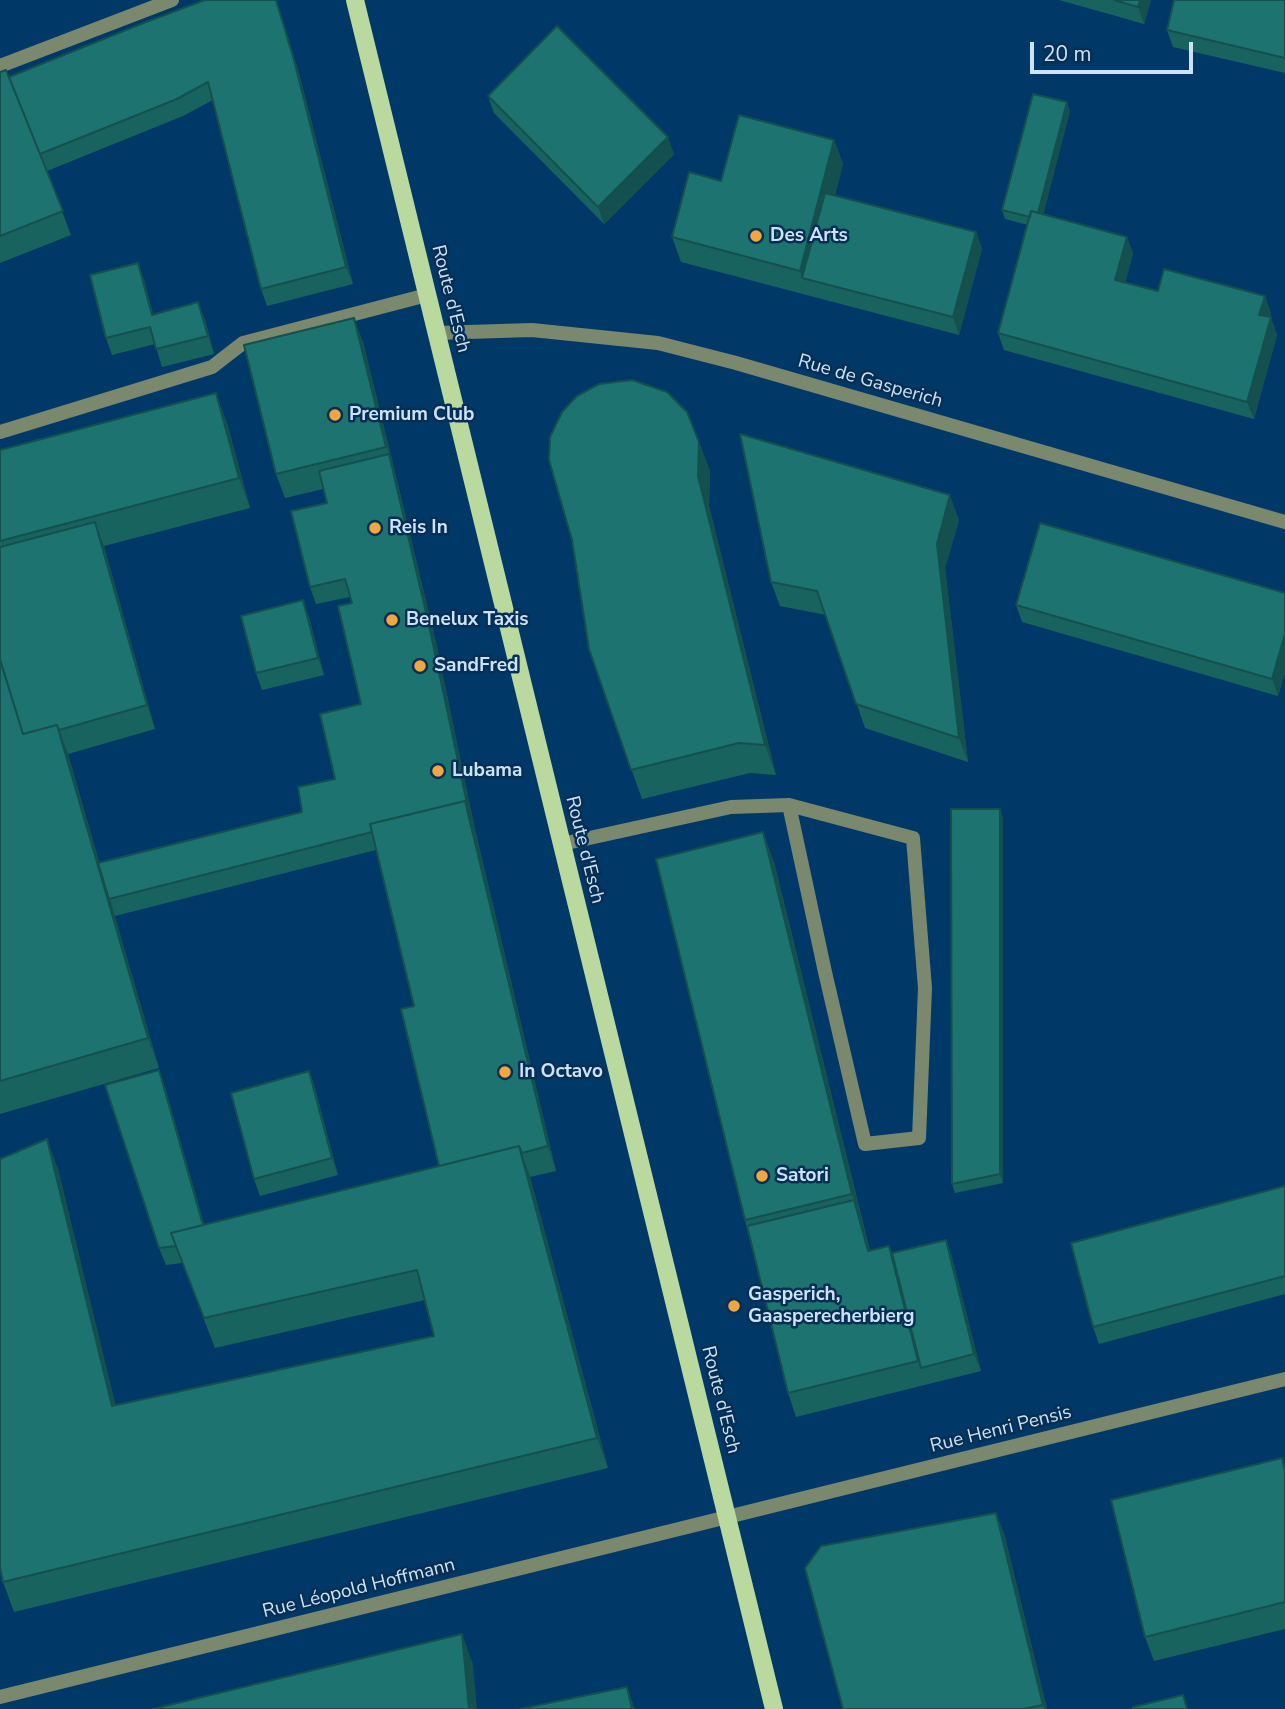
<!DOCTYPE html>
<html>
<head>
<meta charset="utf-8">
<style>
	body { margin:0 }
	#map { position:relative; width:1285px; height:1709px; overflow:hidden; background:#003968; font-family:"Nunito Sans",sans-serif }
	canvas { display:block }
	.scale { position:absolute; left:1030px; top:42px; width:163px; height:32px; box-sizing:border-box; border:4px solid #cce2f9; border-top:0; padding-left:9px; font-size:21px; line-height:24px; white-space:nowrap; color:#cce2f9; -webkit-text-stroke:5px #062f53; paint-order:stroke }
</style>
</head>
<body>
<div id="map">
<canvas width="1285" height="1709"></canvas>
<div class="scale">20 m</div>
</div>
<script>
const g = document.querySelector('canvas').getContext('2d');
g.lineJoin = 'round';
function trace(path, color, width, dash) {
  g.strokeStyle = color;
  g.lineWidth = width;
  g.lineCap = dash ? 'butt' : 'round';
  g.setLineDash(dash || []);
  g.stroke(path);
}
function fillPath(path, color) {
  g.fillStyle = color;
  g.fill(path, 'evenodd');
}
function drawText(font, color, halo, rows, align = 'center') {
  g.font = font + ' "Nunito Sans",sans-serif';
  g.lineWidth = 5;
  g.setLineDash([]);
  g.textBaseline = 'middle';
  g.strokeStyle = halo;
  g.fillStyle = color;
  for (const [text, x, y, turn = 0] of rows) {
    g.save();
    g.translate(x, y);
    g.rotate((+turn || 0) * Math.PI / 180);
    g.textAlign = isNaN(turn) ? turn : align;
    if (halo) g.strokeText(text, 0, 0);
    g.fillText(text, 0, 0);
    g.restore();
  }
}
const service = new Path2D(`
	M0,432L212,367L243,343L427,295
	M562,844L731,807L789,805L913,838L925,988L919,1138L865,1144L825,972L789,805`);
const minor = new Path2D(`
	M0,66L172,0
	M0,1697L1285,1379`);
const tertiary = new Path2D(`
	M436,333L532,330L658,343L736,363L1285,522`);
const primary = new Path2D(`
	M355,0L774,1709`);
const wall = new Path2D(`
	M1059,0H1151L1144,24Z
	M1285,0V73L1173,47L1167,30Z
	M282,17L300,77L353,284L267,306L261,289L213,100L183,116L47,171L71,235L0,263V72L9,77Z
	M488,96L674,154L604,224L494,113Z
	M1070,111L1043,214L1127,237L1133,254L1125,283L1158,291L1265,296L1271,314L1270,317L1277,335L1254,419L1004,350L998,333L1028,225L1005,219L1002,210Z
	M834,140L843,164L835,195L976,232L982,249L959,335L681,262L672,237Z
	M138,263L144,280L153,314L205,319L214,354L162,367L155,344L112,355L106,338Z
	M363,342L395,472L437,647L474,825L556,1171L530,1177L608,1468L14,1612L3,1582L58,1169L115,1405L434,1336L425,1300L215,1348L182,1263L166,1265L159,1248L165,1087L204,1225L439,1166L414,1006L376,850L115,916L113,911L159,1068L0,1114V450L227,423L250,508L104,546L155,729L68,754L99,862L302,812L335,779L361,704L352,603L350,597L316,604L310,587L327,503L323,489L285,498L276,474Z
	M699,442L710,472L709,506L776,775L750,773L642,799L589,649Z
	M959,520L945,568L968,762L865,728L826,615L780,606L771,582Z
	M1285,593V673L1278,696L1022,622L1016,605Z
	M309,617L324,675L262,690L256,673Z
	M1003,818V1183L955,1193L952,1184Z
	M774,862L870,1251L889,1246L892,1253L946,1240L952,1257L981,1371L796,1417L788,1393L745,1220Z
	M309,1071L315,1088L338,1175L260,1196L254,1179Z
	M1285,1186V1294L1099,1344L1093,1327Z
	M1282,1458L1285,1466V1629L1154,1661L1145,1637Z
	M996,1513L1005,1537L1047,1709H843Z`);
const shadedWall = new Path2D(`
	M276,0L282,17L300,77L353,284L346,267Z
	M1140,0H1151L1144,24L1138,7Z
	M1067,102L1070,111L1040,228L1036,219Z
	M668,137L674,154L604,224L598,207Z
	M834,140L843,164L812,281L802,278L800,271Z
	M976,232L982,249L959,335L953,317Z
	M1127,237L1133,254L1121,297L1115,280Z
	M138,263L144,280L158,332L152,315Z
	M1265,296L1271,314L1266,332L1259,315Z
	M198,302L205,319L214,354L208,336Z
	M1271,317L1277,335L1254,419L1247,402Z
	M354,318L363,342L395,472L437,647L474,825L556,1171L548,1146L465,801L389,454Z
	M216,393L227,423L250,508L239,478Z
	M699,442L710,472L709,506L776,775L765,745L698,476Z
	M950,495L959,520L945,568L968,762L959,738L937,544Z
	M95,522L104,546L155,729L147,705Z
	M303,600L309,617L324,675L318,658Z
	M1285,634V673L1278,696L1272,679Z
	M57,725L68,754L159,1068L148,1038Z
	M1000,809L1003,818V1183L1000,1174Z
	M763,832L774,862L863,1224L852,1194Z
	M159,1070L165,1087L213,1254L206,1237Z
	M309,1071L315,1088L338,1175L332,1158Z
	M47,1139L58,1169L123,1435L112,1406Z
	M519,1146L530,1176L608,1468L597,1438Z
	M854,1200L863,1224L876,1276L868,1251Z
	M946,1240L952,1257L981,1371L974,1354Z
	M996,1513L1005,1537L1047,1709H1045L1043,1705Z
	M462,1634L473,1664L477,1709H469Z
	M627,1687L635,1709H632Z`);
const building = new Path2D(`
	M205,0H276L294,60L346,267L261,289L208,82L177,99L40,154L9,77L146,22Z
	M1114,0H1140L1138,7Z
	M1174,0H1285V58L1167,30Z
	M557,26L668,137L598,207L488,96Z
	M6,70L63,211L0,236V72Z
	M1033,94L1067,102L1038,213L1031,211L1030,217L1002,210Z
	M739,115L834,140L800,271L672,237L689,172L721,181Z
	M825,193L976,232L953,317L802,278Z
	M1031,211L1127,237L1115,280L1158,291L1164,269L1265,296L1259,315L1271,317L1247,402L998,333Z
	M138,263L152,315L198,302L208,336L156,349L150,327L106,338L90,275Z
	M354,318L386,447L276,474L244,345Z
	M632,380L667,392L687,412L699,442L698,476L765,745L739,743L631,770L589,649L572,540L549,460L550,437L562,412L577,396L599,384Z
	M216,393L239,478L0,541V450Z
	M740,434L950,495L937,544L959,738L856,704L817,591L771,582Z
	M389,454L430,630L468,808L465,801L370,824L372,832L109,899L98,863L302,812L298,787L335,779L320,714L361,704L338,606L352,603L345,579L310,587L291,511L327,503L319,471Z
	M95,522L147,705L59,730L57,725L23,734L0,659V547Z
	M1040,523L1285,593V634L1272,679L1016,605Z
	M303,600L318,658L256,673L241,616Z
	M0,660L23,734L57,725L148,1038L0,1081Z
	M465,801L548,1146L522,1153L519,1146L439,1166L401,1009L414,1006L370,824Z
	M951,809H1000V1174L952,1184Z
	M763,832L852,1194L745,1220L656,859Z
	M159,1070L203,1225L171,1233L176,1246L159,1248L105,1085Z
	M309,1071L332,1158L254,1179L231,1093Z
	M47,1139L112,1406L434,1336L417,1270L204,1318L171,1233L519,1146L597,1438L3,1582L0,1568V1159Z
	M1285,1186V1276L1093,1327L1071,1243Z
	M854,1200L868,1251L889,1246L918,1361L788,1393L747,1226Z
	M946,1240L974,1354L921,1368L892,1253Z
	M1282,1458L1285,1471V1602L1145,1637L1111,1500Z
	M996,1513L1043,1705L1023,1709H843L805,1568L821,1546Z
	M462,1634L469,1709H153Z
	M627,1687L632,1709H520Z
	M1183,1695L1187,1709H1133V1707Z`);
const markers = [
	[756,236,7,"#f1a640"],
	[335,415,7,"#f1a640"],
	[375,528,7,"#f1a640"],
	[392,620,7,"#f1a640"],
	[420,666,7,"#f1a640"],
	[438,771,7,"#f1a640"],
	[505,1072,7,"#f1a640"],
	[762,1176,7,"#f1a640"],
	[734,1306,7,"#f1a640"]
];
const poiNames = [
	["Des Arts",770,236],
	["Premium Club",349,415],
	["Reis In",389,528],
	["Benelux Taxis",406,620],
	["SandFred",434,666],
	["Lubama",452,771],
	["In Octavo",519,1072],
	["Satori",776,1176],
	["Gasperich,",748,1295],
	["Gaasperecherbierg",748,1317]
];
const streetNames = [
	["Route d'Esch",450,299,76],
	["Rue de Gasperich",870,382,16],
	["Route d'Esch",584,850,76],
	["Route d'Esch",720,1400,76],
	["Rue Henri Pensis",1001,1430,-14],
	["Rue Léopold Hoffmann",359,1589,-14]
];
trace(service, '#7a886d', 14);
trace(minor, '#7a886d', 14);
trace(tertiary, '#7a886d', 14);
trace(primary, '#bad99f', 18);
fillPath(wall, '#19635f');
fillPath(shadedWall, '#14504e');
fillPath(building, '#1d736f');
trace(building, '#14504e', 2);
for (const [x, y, r, color] of markers) {
  const dot = new Path2D();
  dot.arc(x, y, r, 0, 2 * Math.PI);
  g.fillStyle = color;
  g.fill(dot);
  trace(dot, '#062f53', 2.5);
}
drawText('bold 19px', '#cce2f9', '#062f53', poiNames, 'left');
drawText('19px', '#cce2f9', '#062f53', streetNames);
</script>
</body>
</html>
